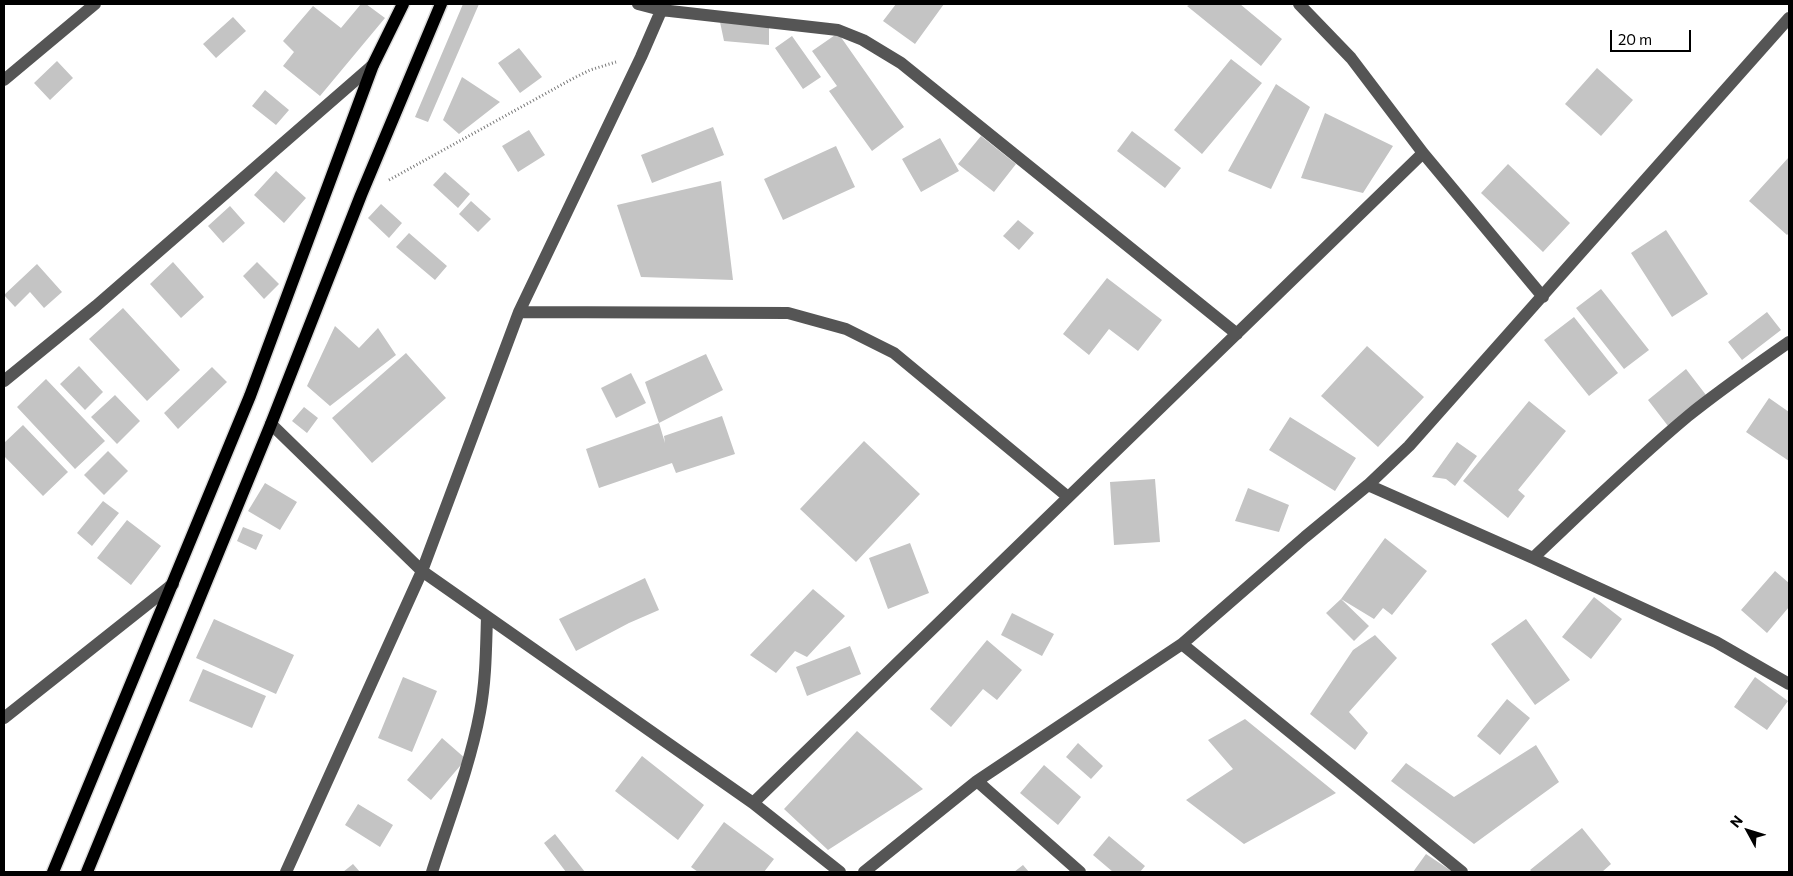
<!DOCTYPE html>
<html>
<head>
<meta charset="utf-8">
<style>
	body { margin:0 }
	#map { position:relative; width:1793px; height:876px; overflow:hidden; background:#fff; font-family:Commissioner,sans-serif }
	canvas { display:block }
	.frame { position:absolute; inset:0; border:5px solid #000; pointer-events:none }
	.north { position:absolute; left:1723px; top:806px; width:50px; height:50px; -webkit-text-stroke:4px #fff; paint-order:stroke; rotate:309deg; font-size:14px; font-weight:700; line-height:20px; text-align:center; color:#000 }
	.north::after { content:''; display:block; margin:auto; width:18px; height:22px; background:#000; clip-path:polygon(50% 0,100% 100%,50% 72%,0 100%) }
	.scale { position:absolute; left:1610px; top:30px; width:81px; height:22px; box-sizing:border-box; border:2px solid #000; border-top:0; padding-left:6px; font-size:15px; line-height:18px; white-space:nowrap; color:#000; -webkit-text-stroke:4px #fff; paint-order:stroke }
</style>
</head>
<body>
<div id="map">
<canvas width="1793" height="876"></canvas>
<div class="frame"></div>
<div class="north">N</div>
<div class="scale">20 m</div>
</div>
<script>
const g = document.querySelector('canvas').getContext('2d');
g.lineJoin = 'round';
function fillPath(path, color) {
  g.fillStyle = color;
  g.fill(path, 'evenodd');
}
function trace(path, color, width, dash) {
  g.strokeStyle = color;
  g.lineWidth = width;
  g.lineCap = dash ? 'butt' : 'round';
  g.setLineDash(dash || []);
  g.stroke(path);
}
const building = new Path2D(`
	M361,4H366L385,18L320,96L283,66L294,52L283,41L313,6L341,28Z
	M463,4H479L428,122L415,117Z
	M896,4H944L915,44L883,21Z
	M1191,4H1240L1282,39L1261,66L1187,6Z
	M233,17L246,31L216,58L203,44Z
	M720,22L769,27V45L724,41Z
	M838,33L904,127L872,151L829,91L837,86L812,51Z
	M792,36L821,77L803,89L775,48Z
	M519,48L542,77L520,93L498,63Z
	M1231,59L1262,83L1202,154L1174,130Z
	M57,61L73,78L50,100L34,83Z
	M1597,68L1633,100L1601,136L1565,104Z
	M462,77L500,102L459,134L443,120Z
	M1276,84L1310,107L1271,189L1228,171Z
	M265,90L289,110L276,125L252,106Z
	M1325,113L1393,146L1363,193L1301,178Z
	M713,127L724,155L652,183L641,155Z
	M529,130L545,155L518,172L502,146Z
	M1132,131L1181,168L1165,188L1117,151Z
	M981,136L1016,164L994,192L958,164Z
	M940,138L959,171L921,192L902,159Z
	M836,146L855,187L783,220L764,179Z
	M1789,157V233L1787,235L1749,201Z
	M1508,164L1570,223L1543,252L1481,193Z
	M276,171L306,198L284,223L254,195Z
	M445,172L470,194L458,208L433,185Z
	M721,181L733,280L641,277L617,205Z
	M471,201L491,219L478,232L459,214Z
	M381,204L402,223L389,238L368,218Z
	M230,206L245,223L223,243L208,226Z
	M1018,220L1034,233L1019,250L1003,236Z
	M1666,230L1708,294L1672,317L1631,253Z
	M409,233L447,266L435,280L396,247Z
	M173,262L204,297L181,318L150,284Z
	M257,262L279,284L264,299L243,276Z
	M37,264L62,292L44,308L30,292L15,307L4,295Z
	M1107,278L1162,320L1138,351L1109,329L1089,355L1063,334Z
	M1601,289L1649,350L1624,369L1576,308Z
	M123,308L180,370L147,401L89,339Z
	M1767,312L1781,330L1742,360L1728,342Z
	M1574,317L1618,373L1589,396L1544,340Z
	M335,326L359,348L378,328L396,355L330,406L307,386Z
	M1367,346L1424,397L1378,447L1321,396Z
	M406,353L446,398L372,463L332,418Z
	M706,354L723,390L659,423L665,443L664,436L722,416L735,454L676,473L672,463L599,488L586,449L659,423L645,382Z
	M79,366L103,392L85,410L60,384Z
	M212,367L227,382L178,429L164,413Z
	M1686,369L1706,395L1668,426L1648,400Z
	M631,373L646,403L616,418L601,388Z
	M46,379L105,441L75,469L17,407Z
	M115,395L140,421L117,444L91,417Z
	M1769,398L1789,412V461L1746,432Z
	M1529,401L1566,431L1518,490L1525,496L1508,518L1463,481Z
	M304,407L318,418L307,433L292,421Z
	M1290,417L1356,458L1335,491L1269,450Z
	M23,425L68,472L43,496L4,456V443Z
	M864,441L920,494L856,562L800,509Z
	M1457,442L1477,456L1455,486L1446,479L1432,477Z
	M108,451L128,471L104,495L84,475Z
	M1155,479L1160,542L1114,545L1110,482Z
	M265,483L297,502L280,530L248,511Z
	M1248,488L1289,505L1279,532L1235,521Z
	M103,501L119,513L92,546L77,533Z
	M127,520L161,546L131,585L97,558Z
	M243,527L263,535L256,550L237,541Z
	M1385,538L1427,571L1392,615L1383,608L1374,619L1341,599Z
	M910,543L929,593L888,609L869,558Z
	M1775,571L1789,583V607L1767,633L1741,610Z
	M645,578L659,610L629,623L576,651L559,619Z
	M813,589L845,616L807,657L795,651L776,673L750,655Z
	M1594,597L1622,619L1591,659L1562,637Z
	M1341,599L1369,626L1354,641L1326,613Z
	M1012,613L1054,634L1042,656L1001,635Z
	M214,619L294,655L276,694L196,658Z
	M1526,619L1570,680L1535,705L1491,644Z
	M1375,635L1397,658L1349,712L1368,733L1355,750L1310,714L1353,650Z
	M987,640L1022,670L997,700L983,689L951,727L930,709Z
	M850,646L861,674L807,696L796,667Z
	M203,669L266,696L252,728L189,701Z
	M403,677L437,691L412,752L378,738Z
	M1755,677L1788,701L1767,730L1734,707Z
	M1507,699L1530,718L1500,755L1477,736Z
	M1245,719L1336,793L1244,844L1186,800L1233,769L1208,740Z
	M857,731L923,789L828,850L784,809Z
	M442,738L466,759L431,800L407,780Z
	M1078,743L1103,766L1091,779L1066,757Z
	M1536,745L1559,782L1474,844L1391,781L1406,763L1454,797Z
	M642,756L704,805L678,840L615,791Z
	M1044,765L1081,797L1058,825L1020,793Z
	M358,804L393,825L380,847L345,825Z
	M724,822L774,859L764,872H698L691,867Z
	M1582,828L1611,864L1602,872H1532L1530,870Z
	M555,834L585,872H566L544,843Z
	M1109,836L1145,866L1140,872H1113L1093,855Z
	M1426,854L1453,872H1413Z
	M353,864L360,872H343Z
	M1023,865L1029,872H1014Z`);
const path = new Path2D(`
	M389,180L572,79L590,70L616,62`);
const minor = new Path2D(`
	M638,4L661,10L838,30L863,40L901,63L1237,334
	M1299,4L1351,58L1423,153L1543,297
	M4,80L95,4
	M519,312L788,313L846,329L894,353L1068,497
	M4,381L96,306L373,65
	M271,424L422,571L753,803L840,872
	M1368,485L1533,558L1716,642L1789,684
	M1533,558C1584,510 1634,461 1688,416C1720,390 1755,366 1789,342
	M1182,644L1462,872
	M4,718L173,584
	M977,781L1080,872
	M753,803L1423,153
	M286,872L422,571L519,312L641,57L664,4
	M432,872C449,819 470,766 480,712C486,680 486,648 487,617
	M864,872L977,781L1182,644L1305,537L1368,485L1409,446L1789,18`);
const major = new Path2D(`
	M53,872L250,396L373,65L403,4
	M87,872L271,424L361,195L441,4`);
fillPath(building, '#c4c4c4');
trace(major, '#dbdbdb', 15);
trace(path, '#777', 3, [1, 2.5]);
trace(minor, '#555', 12);
trace(major, '#000', 12);
</script>
</body>
</html>
